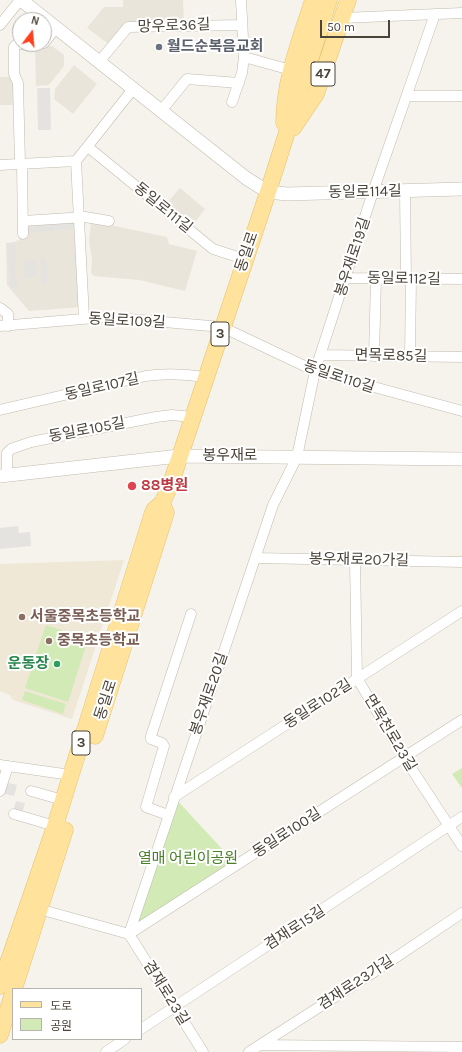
<!DOCTYPE html>
<html>
<head>
<meta charset="utf-8">
<style>
	body { margin:0 }
	#map { position:relative; width:462px; height:1052px; overflow:hidden; background:#f6f3ec; font-family:Karla,"Noto Sans KR",sans-serif }
	canvas { display:block }
	.legend { position:absolute; left:12px; top:988px; width:130px; height:52px; box-sizing:border-box; background:#fff; border:1px solid #b7b4b0; margin:0; padding:5px 7px; list-style:none; font-size:12px; color:#4b4439 }
	.legend li { display:flex; align-items:center; gap:8px; height:20px }
	.legend b { width:20px; border:1px solid #b7b4b0 }
	.north { position:absolute; left:12px; top:12px; width:40px; height:40px; box-sizing:border-box; background:#fff; border:1px solid #b7b4b0; border-radius:50%; rotate:16deg; font-size:11px; font-weight:700; line-height:16px; text-align:center; color:#4b4439 }
	.north::after { content:''; display:block; margin:auto; width:14px; height:18px; background:#fc3f1d; clip-path:polygon(50% 0,100% 100%,50% 72%,0 100%) }
	.scale { position:absolute; left:320px; top:20px; width:70px; height:18px; box-sizing:border-box; border:2px solid #4b4439; border-top:0; padding-left:5px; font-size:12px; line-height:14px; white-space:nowrap; color:#4b4439; -webkit-text-stroke:3px #fff; paint-order:stroke }
</style>
</head>
<body>
<div id="map">
<canvas width="462" height="1052"></canvas>
<ul class="legend">
<li><b style="height:5px;background:#ffe39c"></b>도로</li>
<li><b style="height:11px;background:#d2eab5"></b>공원</li>
</ul>
<div class="north">N</div>
<div class="scale">50 m</div>
</div>
<script>
const g = document.querySelector('canvas').getContext('2d');
g.lineJoin = 'round';
function fillPath(path, color) {
  g.fillStyle = color;
  g.fill(path, 'evenodd');
}
function trace(path, color, width, dash) {
  g.strokeStyle = color;
  g.lineWidth = width;
  g.lineCap = dash ? 'butt' : 'round';
  g.setLineDash(dash || []);
  g.stroke(path);
}
function drawText(font, color, halo, rows, align = 'center') {
  g.font = font + ' Karla,"Noto Sans KR",sans-serif';
  g.lineWidth = 4;
  g.setLineDash([]);
  g.textBaseline = 'middle';
  g.strokeStyle = halo;
  g.fillStyle = color;
  for (const [text, x, y, turn = 0] of rows) {
    g.save();
    g.translate(x, y);
    g.rotate((+turn || 0) * Math.PI / 180);
    g.textAlign = isNaN(turn) ? turn : align;
    if (halo) g.strokeText(text, 0, 0);
    g.fillText(text, 0, 0);
    g.restore();
  }
}
const residential = new Path2D(`
	M123,0H183L184,24L126,25L110,45L87,28L104,7H123Z
	M35,46H52L64,55V66L49,85L36,86Z
	M74,65L97,84L73,114L54,99L55,89Z
	M0,77H13V105H0Z
	M180,188L205,209L193,225L166,204Z
	M77,220L82,307L29,311L7,285L6,243L14,242L25,237L24,225Z
	M91,221L167,237L169,244L197,251L185,291L139,280L94,276L91,273L92,260L89,241Z`);
const education = new Path2D(`
	M124,560L72,719L13,700L10,695L0,691V564Z`);
const green = new Path2D(`
	M46,625L88,639L68,702L25,688Z
	M25,691L66,704L63,714L22,700Z
	M462,768V788L452,774Z
	M174,797L237,865L129,934Z`);
const parking = new Path2D(`
	M37,88H50L51,130H38Z
	M75,221L76,229L26,233L25,225Z
	M15,243L17,288H10L7,244Z
	M40,259H46L48,284H42Z
	M36,260L37,277L25,278L24,261Z
	M18,526L19,533L30,532L31,546L0,549V528Z
	M4,782L17,785L14,796L1,793Z
	M16,801L25,803L22,814L13,812Z`);
const minor = new Path2D(`
	M241,0L244,57L291,70
	M342,18L462,13
	M0,25L20,0
	M44,43L56,28
	M99,62L128,27L242,25
	M407,96H462
	M232,102L242,73L244,57
	M161,111L187,79L239,83
	M88,147L213,249L244,259
	M20,164L18,83L14,74V47L17,44H31
	M22,164L23,234
	M0,165L76,161
	M405,191L406,279
	M23,221L85,217L109,221
	M346,278L462,279
	M0,308L8,314V326
	M84,318L76,161L133,89
	M0,326L106,317L222,327L315,371L462,411
	M321,355L462,357
	M374,356L376,278
	M410,357L411,279
	M0,410L146,376C167,373 185,374 205,377
	M7,475V453L11,449L31,442L156,417L172,415L192,417
	M255,558L462,562
	M355,560L357,678L404,757L462,846
	M0,765L71,775
	M0,791L8,766
	M31,791L63,800
	M174,797L462,611
	M14,814L55,826
	M168,815L146,807L164,746L162,743L151,739V736L191,614
	M39,909L129,934L462,720
	M141,1029L462,817
	M260,1045L462,1047
	M106,1052L125,1039
	M203,1052L129,934L273,505L297,457L315,371L373,192L435,14
	M249,1052L374,972L462,913`);
const tertiary = new Path2D(`
	M21,0L246,178L268,192L287,194L462,189
	M0,476L179,456L462,459`);
const primary = new Path2D(`
	M284,123C284,81 300,40 313,0
	M293,128L316,94L348,0
	M95,736L166,513L162,503
	M0,986L55,826L152,515L154,510L162,503L170,486L268,192L329,0
	M14,989L65,830
	M0,1035L13,993`);
const markers = [
	[159,47,4,"#6b7280"],
	[132,486,5,"#e0444e"],
	[22,617,4,"#8d6e63"],
	[49,641,4,"#8d6e63"],
	[57,664,4,"#2e9e5b"]
];
const shields = [
	[323,74,24],
	[220,334,18],
	[81,743,18]
];
const shieldNames = [
	["47",323,74],
	["3",220,334],
	["3",81,743]
];
const streetNames = [
	["망우로36길",174,26,-2],
	["동일로114길",365,192,-1],
	["동일로111길",163,208,39],
	["동일로",247,252,-71],
	["봉우재로19길",353,257,-72],
	["동일로112길",404,279,1],
	["동일로109길",127,321,3],
	["면목로85길",391,356,1],
	["동일로110길",339,377,18],
	["동일로107길",102,387,-13],
	["동일로105길",87,430,-11],
	["봉우재로",230,456],
	["봉우재로20가길",359,560,1],
	["봉우재로20길",209,694,-71],
	["동일로",106,700,-72],
	["동일로102길",318,704,-33],
	["면목천로23길",390,733,59],
	["동일로100길",287,833,-33],
	["겸재로15길",295,928,-33],
	["겸재로23가길",356,983,-33],
	["겸재로23길",166,993,58]
];
const worshipNames = [
	["월드순복음교회",167,47]
];
const healthNames = [
	["88병원",141,486]
];
const educationNames = [
	["서울중목초등학교",30,617],
	["중목초등학교",57,641]
];
const leisureNames = [
	["운동장",49,664]
];
const parkNames = [
	["열매 어린이공원",188,859]
];
fillPath(residential, '#eae5da');
fillPath(education, '#efe8d6');
fillPath(green, '#d2eab5');
fillPath(parking, '#e5e3e0');
trace(minor, '#c2bbae', 11);
trace(tertiary, '#c2bbae', 14);
trace(primary, '#e6c16a', 17);
trace(minor, '#fff', 10);
trace(tertiary, '#fff', 13);
trace(primary, '#ffe39c', 16);
for (const [x, y, r, color] of markers) {
  const dot = new Path2D();
  dot.arc(x, y, r, 0, 2 * Math.PI);
  g.fillStyle = color;
  g.fill(dot);
  trace(dot, '#fff', 1.5);
}
for (const [x, y, w] of shields) {
  const box = new Path2D();
  box.roundRect(x - w / 2, y - 12, w, 24, 3);
  g.fillStyle = '#fff';
  g.fill(box);
  trace(box, '#4b4439', 1);
}
drawText('bold 14px', '#4b4439', null, shieldNames);
drawText('15px', '#4b4439', '#fff', streetNames);
drawText('bold 15px', '#5b616d', '#fff', worshipNames, 'left');
drawText('bold 15px', '#be3a42', '#fff', healthNames, 'left');
drawText('bold 15px', '#785e54', '#fff', educationNames, 'left');
drawText('bold 15px', '#27864d', '#fff', leisureNames, 'right');
drawText('15px', '#4a7f2a', '#fff', parkNames);
</script>
</body>
</html>
